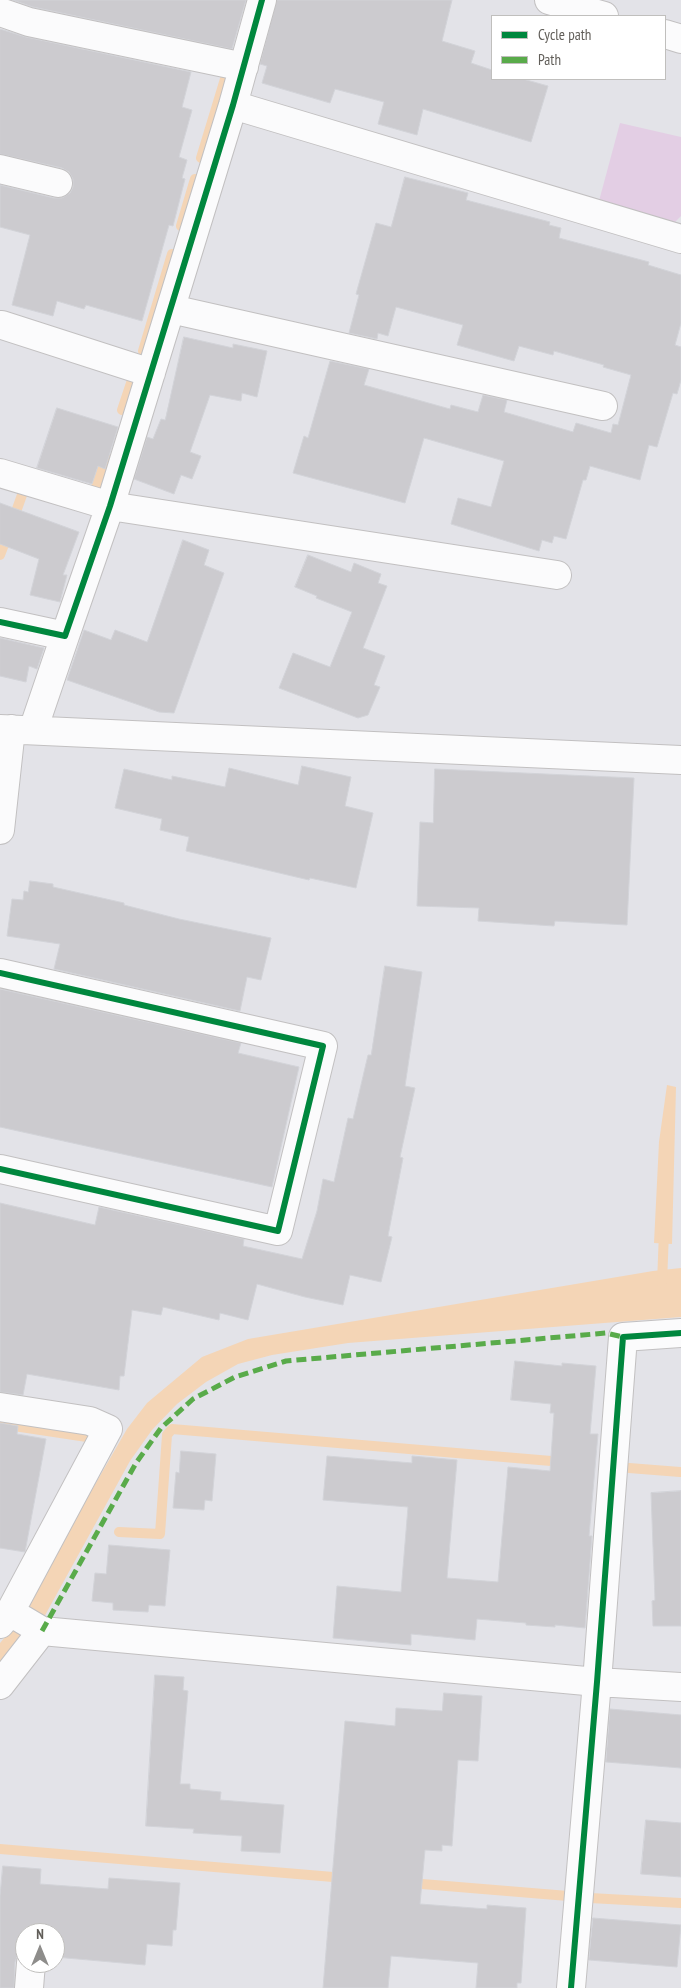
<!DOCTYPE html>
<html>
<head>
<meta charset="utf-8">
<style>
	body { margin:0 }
	#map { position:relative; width:681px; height:1988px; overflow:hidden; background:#e3e3e8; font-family:"PT Sans Narrow",sans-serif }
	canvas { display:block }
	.legend { position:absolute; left:491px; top:15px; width:175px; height:65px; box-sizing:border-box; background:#fff; border:1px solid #c0bfbd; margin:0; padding:6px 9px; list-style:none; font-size:15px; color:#615e59 }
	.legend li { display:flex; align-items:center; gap:10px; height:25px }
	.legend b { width:25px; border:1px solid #c0bfbd }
	.north { position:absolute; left:15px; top:1923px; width:50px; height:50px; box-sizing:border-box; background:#fff; border:1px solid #c0bfbd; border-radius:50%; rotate:0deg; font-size:14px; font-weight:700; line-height:20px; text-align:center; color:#615e59 }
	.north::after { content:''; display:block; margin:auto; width:18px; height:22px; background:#8e8d8b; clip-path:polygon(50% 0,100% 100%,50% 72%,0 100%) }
</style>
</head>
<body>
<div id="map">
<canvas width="681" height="1988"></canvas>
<ul class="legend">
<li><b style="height:6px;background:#00873e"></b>Cycle path</li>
<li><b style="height:6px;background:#59ab4a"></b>Path</li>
</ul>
<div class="north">N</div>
</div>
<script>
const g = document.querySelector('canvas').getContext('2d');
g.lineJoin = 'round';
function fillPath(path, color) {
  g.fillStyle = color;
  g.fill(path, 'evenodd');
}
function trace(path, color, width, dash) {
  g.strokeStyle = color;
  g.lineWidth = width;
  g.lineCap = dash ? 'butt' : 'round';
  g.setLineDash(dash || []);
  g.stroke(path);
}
const green = new Path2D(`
	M620,123L681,137V216L675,222L599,201Z`);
const water = new Path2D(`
	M667,1085L676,1087L672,1244L654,1243L659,1142Z
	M681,1268V1317L348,1343L272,1355L238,1364L206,1382L177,1404L152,1430L130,1461L43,1619L0,1674V1643L11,1630L127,1429L147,1403L202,1357L248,1339L653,1271Z`);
const stream = new Path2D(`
	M201,158L225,79
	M181,226L195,179
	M143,351L172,254
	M122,410L133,377
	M87,491L94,493L106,457
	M13,520L22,495
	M0,555L8,534
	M662,1283L664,1232
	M0,1424L87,1437
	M629,1468L680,1472
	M119,1532L160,1534L167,1435L172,1429L563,1462
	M0,1849L345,1878
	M410,1883L568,1896
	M590,1898L681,1903`);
const building = new Path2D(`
	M13,0H246L232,49L33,7Z
	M277,0H452L442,41L475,51L471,63L492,70V79H523L548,86L531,142L423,109L417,135L378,124L384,102L335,89L330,103L262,83L267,66L260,64Z
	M0,29L26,37L191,72L182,107L192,110L179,157L187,160L182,178L185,179L173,226L169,225L142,321L86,305L84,309L57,301L53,316L12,305L30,235L0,227V185L54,198H62L70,193L73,187V179L69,172L62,168L0,154Z
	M405,177L468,193L466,200L550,222L549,225L561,228L559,238L649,262L648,265L681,275V323L675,345L681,347V380L677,394L673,393L657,447L649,445L640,480L590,466L586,480H583L566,539L554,536L552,543L542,540L539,551L451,524L458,498L491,507L504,461L424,438L405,503L293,473L304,436L308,438L330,361L369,369L364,385L450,409L451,405L478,412L483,395L507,400L504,412L573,432L576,423L611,433L613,424L618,425L631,375L603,367L604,365L554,351L553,355L519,346L514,361L457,345L463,325L396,307L388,336L378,333L377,339L349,333L359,295L356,294L376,223L391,227Z
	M184,337L233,348V344L267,351L257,397L242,393L241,401L210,395L190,452L201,456L192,479L181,475L174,494L134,479L147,437L153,439L161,419L165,420Z
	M57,408L118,427L105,469L98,466L92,484L37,468Z
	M0,503L79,532L63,575H67L60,602L30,595L39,559L0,544Z
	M183,540L209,550L204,565L224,573L174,713L159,712L67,680L84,630L111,640L115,630L147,642Z
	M308,555L351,572L354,563L381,574L378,583L387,586L363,648L385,656L374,685L380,687L368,715L358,718L279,688L293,653L330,667L352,612L316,598L317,596L295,587Z
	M0,638L44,648L37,669L29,666L26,682L0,676Z
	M302,766L351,777L345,806L373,813L356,888L310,878L309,880L186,851L189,837L160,830L162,819L115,808L124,769L172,780V776L225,787L229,768L298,785Z
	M435,769L634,778L627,925L555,921L554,926L478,921L479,908L417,906L420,822L433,823Z
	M30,881L53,884V887L124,903V905L179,919L271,938L261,980L247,977L240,1011L54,969L60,944L7,936L12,899L23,900L24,891L28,892Z
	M385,966L422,972L405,1086L415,1088L400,1157L403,1158L388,1236L392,1237L381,1282L350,1275L343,1305L305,1297L257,1284L248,1320L220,1313L219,1320L163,1307L161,1315L132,1310L124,1376H120L119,1390L27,1374L23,1395L0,1392V1203L95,1225L99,1207L244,1239L243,1246L302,1259L317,1211L323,1179L334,1182L348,1118L353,1119L368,1055H371Z
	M0,989L241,1043L238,1053L299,1067L272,1187L0,1127Z
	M515,1361L562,1366V1363L596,1366L590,1434H598L589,1536H592L585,1628L555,1625V1627L526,1625V1623L477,1619L475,1640L411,1634V1645L333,1638L337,1586L401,1592L408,1507L323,1500L327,1456L412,1463V1456L457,1460L447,1578L498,1582L508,1467L550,1471L554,1413H550L551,1404L511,1400Z
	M0,1423L18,1426L17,1434L46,1439L25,1552L0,1548Z
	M181,1451L216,1454L212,1501L205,1500L204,1510L173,1508L176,1472L179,1473Z
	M681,1491V1626H653L652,1601L655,1600L651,1493Z
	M109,1545L170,1550L165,1606L149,1605L148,1612L113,1610V1603L92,1601L95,1573L106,1574Z
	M155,1675L184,1677L183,1690L188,1691L180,1784H190V1789L221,1792L220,1800L284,1805L280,1853L241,1851L242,1836L193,1833L194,1829L146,1826Z
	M444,1693L482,1696L478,1761L458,1760L452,1846L442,1845V1851L425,1850L420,1904L487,1909V1905L526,1908L521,1983H517V1988H476L478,1963L391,1956L388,1988H323L345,1721L395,1726L396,1708L442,1711Z
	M610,1709L681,1715V1768L606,1762Z
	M646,1820L681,1823V1877L641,1874Z
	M3,1866L41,1869L40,1884L108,1889L109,1878L180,1883L176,1930H173L172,1946L147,1944L145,1965L55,1957V1933H25V1949L18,1954L15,1962L14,1988H0V1896Z
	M593,1918L681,1925L677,1967L589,1960Z`);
const minor = new Path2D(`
	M549,0L604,16
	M0,12L29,22L244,67
	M665,34L681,39
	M233,105L681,239
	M0,169L58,183
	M171,309L603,406
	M2,325L151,373
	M0,473L110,506L557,575
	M0,622L65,636L110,506L233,105L262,0
	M0,729L681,760
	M33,730L65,636
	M0,830L11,729
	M0,973L323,1046L278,1231L0,1169
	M0,1407L90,1421L108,1429L10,1612L0,1624
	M10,1612L42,1631L597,1682L681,1687
	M0,1685L42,1631
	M29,1988L31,1963
	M571,1988L597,1682L623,1337L681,1333`);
const quiet = new Path2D(`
	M42,1631L136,1463L161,1428L193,1399L235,1377L286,1361L606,1333L623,1337`);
const cycleway = new Path2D(`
	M0,622L65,636L110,506L233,105L262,0
	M0,973L323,1046L278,1231L0,1169
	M571,1988L597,1682L623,1337L681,1333`);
fillPath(green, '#e3cee4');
fillPath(water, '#f4d5b6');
trace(stream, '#f4d5b6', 10);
fillPath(building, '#cccbcf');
trace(building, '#d2d3d8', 1);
trace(minor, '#c2c0c1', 30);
trace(minor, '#fbfbfc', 28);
trace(quiet, '#59ab4a', 5, [10, 5]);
trace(cycleway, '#00873e', 6);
</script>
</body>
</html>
